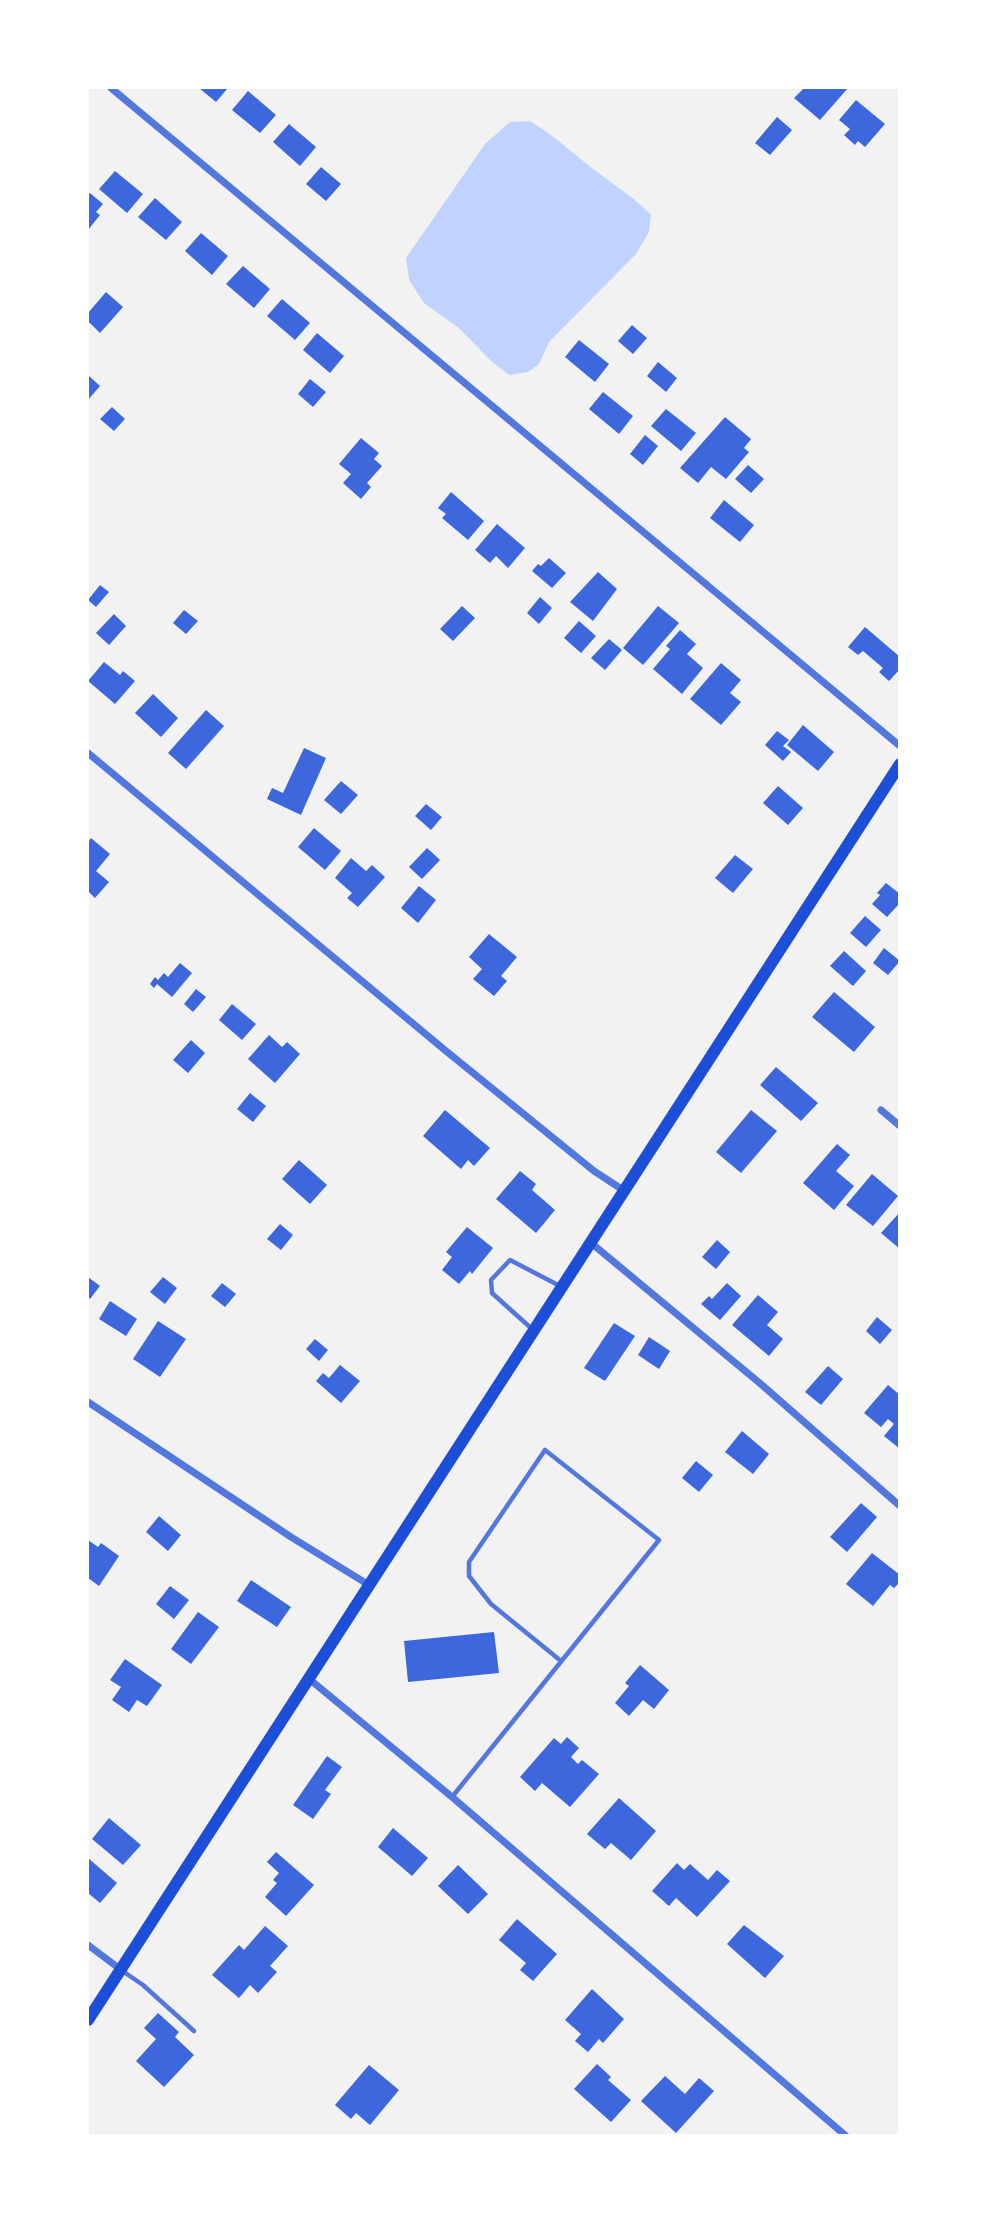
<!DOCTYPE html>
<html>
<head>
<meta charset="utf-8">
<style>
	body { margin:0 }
	#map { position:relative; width:987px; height:2223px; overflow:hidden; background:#f2f2f2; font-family:Helvetica,sans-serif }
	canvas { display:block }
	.frame { position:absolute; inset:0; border:89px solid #fff; pointer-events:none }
</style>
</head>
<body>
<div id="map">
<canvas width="987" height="2223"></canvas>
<div class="frame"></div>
</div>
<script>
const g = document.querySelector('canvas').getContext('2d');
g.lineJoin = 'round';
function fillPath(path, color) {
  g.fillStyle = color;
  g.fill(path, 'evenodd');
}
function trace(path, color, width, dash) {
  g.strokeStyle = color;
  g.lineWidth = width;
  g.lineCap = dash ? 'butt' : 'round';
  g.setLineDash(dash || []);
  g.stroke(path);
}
const water = new Path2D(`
	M530,121C559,139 578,158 604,177C621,190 636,199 651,215L649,232L636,254L549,342L539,364L528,372L509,375L491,361L460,329L424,303L409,280L406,258L485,144L510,122Z`);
const building = new Path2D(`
	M199,88H228L216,102Z
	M804,88H848L820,120L794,98Z
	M248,91L276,115L260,133L232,110Z
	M856,100L885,124L865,147L858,141L855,145L844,135L850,129L839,120Z
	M777,117L792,130L770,155L755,143Z
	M289,124L316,147L300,166L273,142Z
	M321,167L341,184L326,201L306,184Z
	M115,171L143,194L127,213L99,189Z
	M90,193L103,204L96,212L100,215L88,230V196Z
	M155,198L182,222L166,240L138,217Z
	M201,233L228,256L212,275L185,251Z
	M243,266L270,289L254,308L226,284Z
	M106,292L123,307L100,333L88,321V313Z
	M282,299L310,323L295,340L267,316Z
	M632,325L647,338L633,354L618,341Z
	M317,333L344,356L330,373L303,350Z
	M579,340L609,364L595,382L565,357Z
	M658,362L677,378L666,392L647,376Z
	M88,375L100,386L88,400Z
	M310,379L326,392L313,407L298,394Z
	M603,392L633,416L619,434L589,409Z
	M112,407L125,419L114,431L100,419Z
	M666,409L696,433L681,451L651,426Z
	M725,417L751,439L744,448L749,452L726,479L711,467L698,483L680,468Z
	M645,435L658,446L643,465L630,454Z
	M361,438L379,453L374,459L382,466L367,483L371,487L361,499L343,483L351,474L339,464Z
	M748,465L764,479L751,493L735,479Z
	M451,492L484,521L468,540L442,518L446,514L438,508Z
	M724,500L754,525L740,542L710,518Z
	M497,524L525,548L508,568L496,556L490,563L475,550Z
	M549,558L566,573L552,588L532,571L538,564L541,566Z
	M598,572L617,589L593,621L570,602Z
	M100,585L109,592L96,607L88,600Z
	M540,597L552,608L539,624L527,613Z
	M462,606L475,618L453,641L440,629Z
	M658,606L679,623L643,665L623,648Z
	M184,610L198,621L186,634L173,623Z
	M114,614L126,626L109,645L96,633Z
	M579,621L596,636L581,653L564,638Z
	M865,627L900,657V669L889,681L879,672L883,668L863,651L858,655L848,647Z
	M680,630L696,644L687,654L703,668L682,694L653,669L670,649L666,646Z
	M609,639L622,650L605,670L591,658Z
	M104,662L120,675L123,671L135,681L115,704L88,681Z
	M721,663L741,680L730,693L741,702L721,725L690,699Z
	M153,694L178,718L161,737L135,713Z
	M206,710L224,726L186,769L168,753Z
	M803,725L834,752L818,771L787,745Z
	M777,731L789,740L783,746L791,752L783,761L765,745Z
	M304,748L326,758L301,815L267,799L272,788L283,793Z
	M341,781L358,795L341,814L324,800Z
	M778,786L803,808L788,825L763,803Z
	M426,804L442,817L431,830L415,816Z
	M314,828L341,851L325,870L298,847Z
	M91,838L110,854L96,871L109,882L95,898L88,891V842Z
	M427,848L440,860L422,879L409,867Z
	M735,855L753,869L733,893L715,878Z
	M351,858L366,871L372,865L385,877L358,907L347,898L352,893L335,878Z
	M886,883L900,894V903L887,917L872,904L880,895L877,893Z
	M419,886L436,900L418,923L401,908Z
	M865,916L881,930L866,947L850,933Z
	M489,934L517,957L501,976L507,981L494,996L473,979L482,969L469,957Z
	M884,948L900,961L888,975L873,963Z
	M844,951L866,971L853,986L830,966Z
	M180,963L192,973L172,997L157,984L154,988L150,984L155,977L158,980L164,973L168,977Z
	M196,989L206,997L193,1012L184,1004Z
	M834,992L875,1027L854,1052L812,1017Z
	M232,1004L256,1024L242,1040L219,1020Z
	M269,1035L282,1047L287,1042L300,1054L275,1083L248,1059Z
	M191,1040L205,1053L188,1073L173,1060Z
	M776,1067L818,1103L801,1121L760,1085Z
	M250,1093L266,1106L253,1122L237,1109Z
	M445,1110L490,1148L474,1166L468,1160L461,1169L423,1136Z
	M751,1110L777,1131L741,1173L716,1152Z
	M837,1144L850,1155L836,1171L854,1186L834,1210L803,1183Z
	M299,1160L327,1185L310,1204L282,1179Z
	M520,1171L536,1184L532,1190L555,1210L536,1233L496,1199Z
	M872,1174L898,1196L873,1226L846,1205Z
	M900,1212V1249L881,1233Z
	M280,1224L293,1235L281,1250L267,1239Z
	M467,1227L493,1248L472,1274L470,1271L459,1284L442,1270L452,1257L446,1252Z
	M717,1240L730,1252L716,1269L702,1257Z
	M88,1277L100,1286L90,1299L88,1297Z
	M163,1277L177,1288L165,1304L150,1292Z
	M222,1283L236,1294L225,1307L211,1296Z
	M727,1283L741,1296L720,1320L701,1304L709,1296L712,1299Z
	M758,1295L778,1312L767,1325L783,1339L769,1356L732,1325Z
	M110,1301L137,1319L126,1336L99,1319Z
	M877,1317L892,1330L880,1344L866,1331Z
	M158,1321L186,1339L160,1377L133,1359Z
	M614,1323L635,1336L605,1381L584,1368Z
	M649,1337L670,1351L659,1369L638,1355Z
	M315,1339L328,1350L319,1361L306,1349Z
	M340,1365L360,1381L341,1403L316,1381L323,1373L329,1378Z
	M828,1366L843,1379L821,1405L805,1392Z
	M888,1385L900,1395V1449L884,1436L894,1424L888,1419L881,1427L864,1413Z
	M742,1431L769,1454L753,1474L725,1452Z
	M696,1461L713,1475L699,1492L682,1478Z
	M861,1503L877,1517L847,1552L830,1537Z
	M159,1516L181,1535L168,1551L146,1532Z
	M88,1540L98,1547L101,1543L119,1556L99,1586L88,1578Z
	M872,1553L900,1575V1582L894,1588L890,1585L873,1606L846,1584Z
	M251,1580L291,1607L277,1627L237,1601Z
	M170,1586L189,1600L174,1619L156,1604Z
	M198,1612L219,1627L191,1664L171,1649Z
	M494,1632L499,1673L408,1682L404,1641Z
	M125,1659L162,1685L147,1706L137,1700L129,1712L112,1700L121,1687L110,1680Z
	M640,1665L669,1690L654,1709L643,1700L629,1716L615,1703L629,1686L625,1683Z
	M567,1737L579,1748L571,1757L578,1764L582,1760L599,1774L570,1807L542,1783L535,1791L520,1777L554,1738L561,1744Z
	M327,1756L342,1767L325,1790L331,1794L313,1819L293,1805Z
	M619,1798L656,1831L631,1860L611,1843L605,1849L587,1834Z
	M109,1818L141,1845L123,1865L92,1839Z
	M393,1828L428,1858L412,1876L378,1847Z
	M276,1852L314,1885L286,1916L265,1897L277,1883L273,1880L279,1873L267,1862Z
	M88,1858L117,1883L100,1903L88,1893Z
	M677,1863L684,1870L690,1864L708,1880L717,1870L730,1881L697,1917L676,1898L669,1906L652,1891Z
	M458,1865L488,1894L468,1914L438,1886Z
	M517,1919L557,1954L533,1981L520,1970L526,1963L499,1940Z
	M744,1925L784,1956L765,1978L727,1944Z
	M265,1926L288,1946L270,1966L277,1972L258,1993L250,1985L239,1998L212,1975L239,1945L244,1950Z
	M592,1989L624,2019L603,2043L599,2039L588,2052L575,2041L581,2034L565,2020Z
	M158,2013L179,2032L175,2037L194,2055L164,2087L136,2061L156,2039L144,2028Z
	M597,2064L611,2077L608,2080L631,2100L611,2122L574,2089Z
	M369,2065L399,2090L370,2125L356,2113L351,2119L335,2105Z
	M665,2076L685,2094L699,2078L714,2091L676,2133L641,2101Z`);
const service = new Path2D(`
	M532,1329L492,1293L491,1280L510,1260L560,1286
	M452,1797L659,1540L545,1450L469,1562V1576L491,1604L561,1661
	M121,1970L143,1985L194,2031`);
const minor = new Path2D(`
	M111,88L900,746
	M88,753L446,1051L594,1171L623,1190
	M881,1110L900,1126
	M590,1242L762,1385L900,1506
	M88,1402L291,1537L369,1585
	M308,1678L452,1797L846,2136
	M88,1945L120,1969`);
const secondary = new Path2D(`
	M88,2020L900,764`);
fillPath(water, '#bfd3fe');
fillPath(building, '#3d67dc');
trace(service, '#5277de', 4.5);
trace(minor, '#5277de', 7);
trace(secondary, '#1d4ed8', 12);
</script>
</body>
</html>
